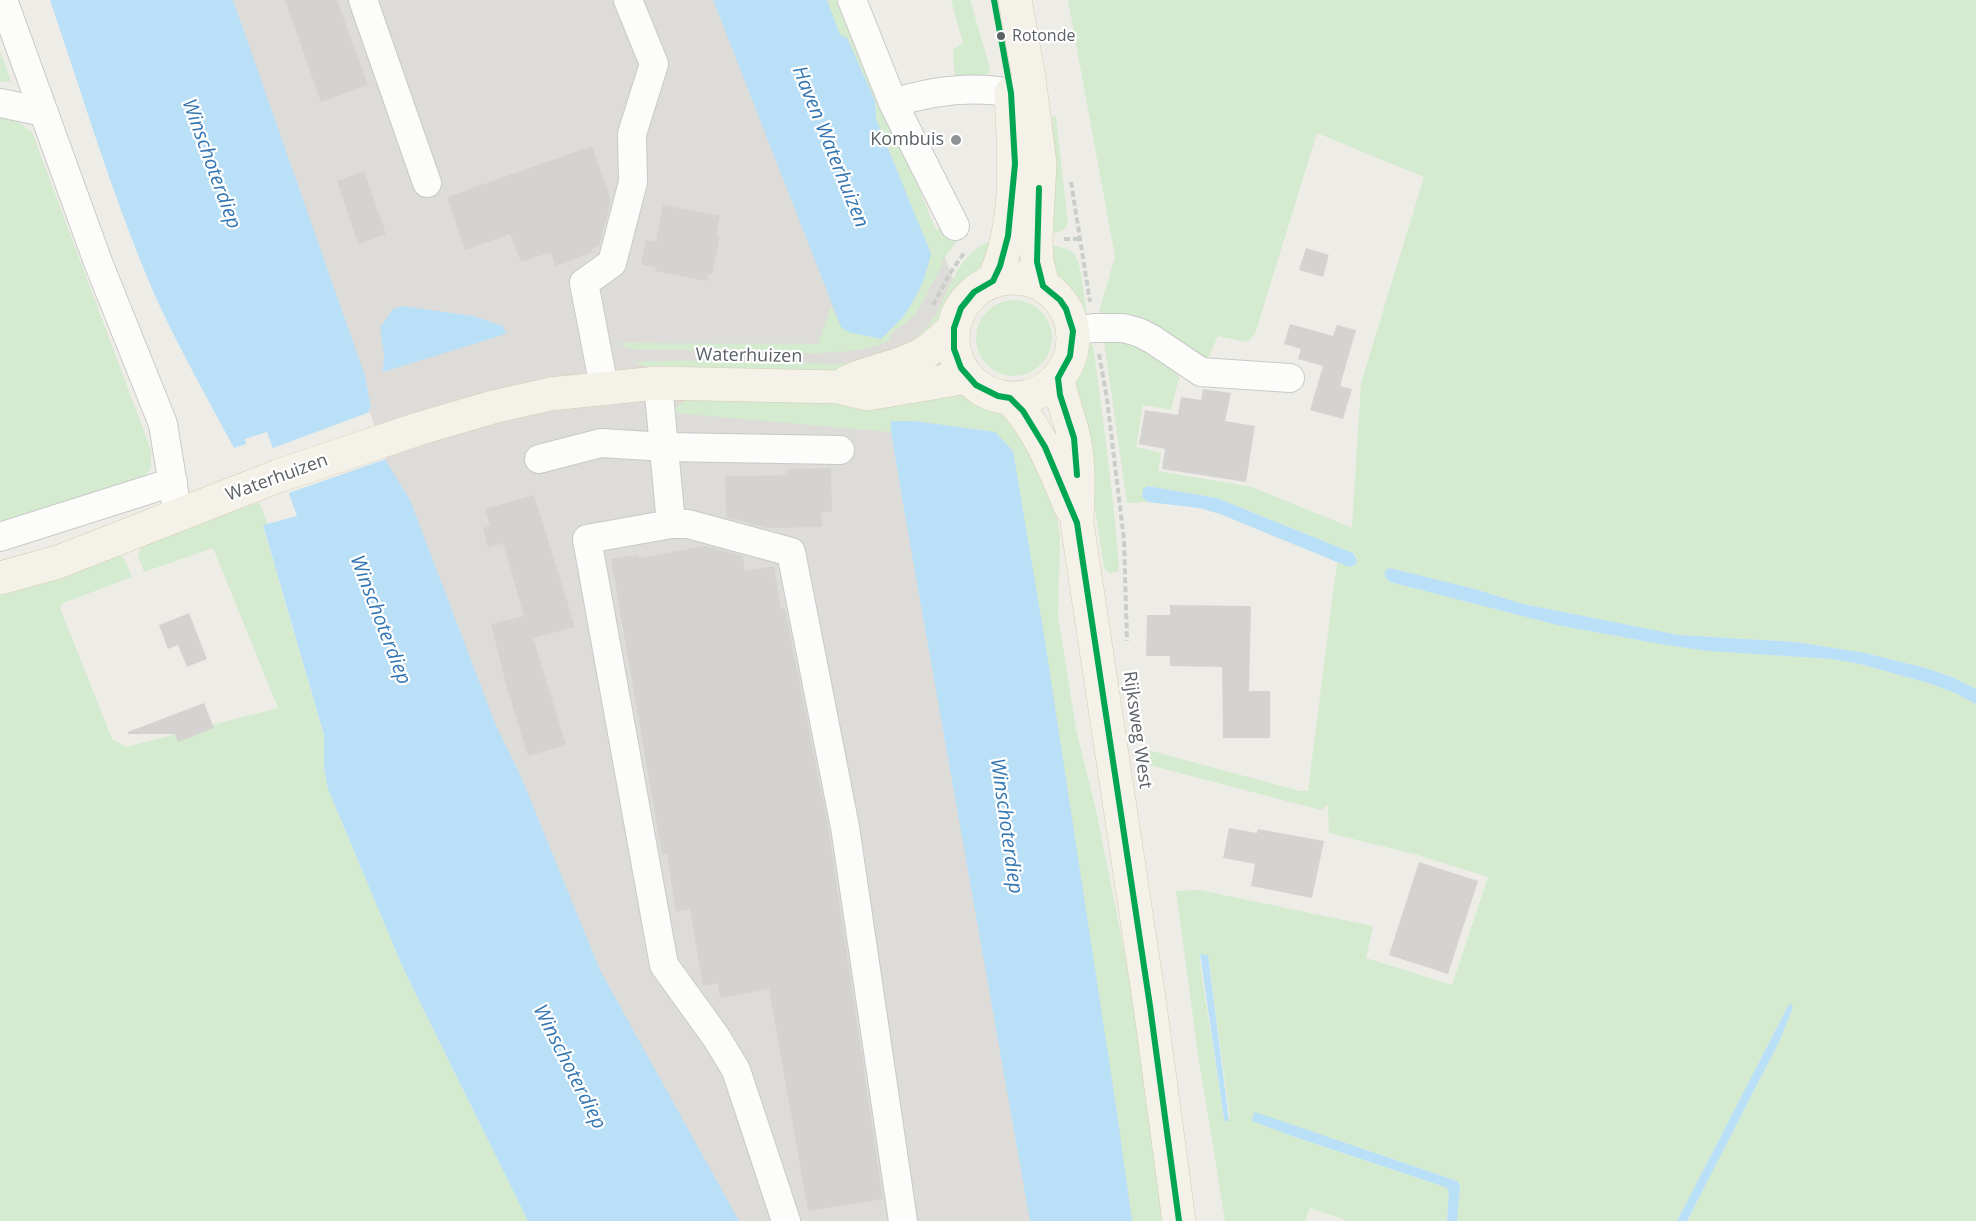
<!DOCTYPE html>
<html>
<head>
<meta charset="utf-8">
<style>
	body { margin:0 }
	canvas { display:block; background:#edece7 }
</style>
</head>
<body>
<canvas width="1976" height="1221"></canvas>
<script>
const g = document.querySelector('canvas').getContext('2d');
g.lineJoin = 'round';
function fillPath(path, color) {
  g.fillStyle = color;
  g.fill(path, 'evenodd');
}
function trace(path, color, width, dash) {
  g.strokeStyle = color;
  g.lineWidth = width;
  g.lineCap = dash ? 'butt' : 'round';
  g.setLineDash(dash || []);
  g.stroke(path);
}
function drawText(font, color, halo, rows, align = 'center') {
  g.font = font + ' "Open Sans",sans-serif';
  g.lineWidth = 4.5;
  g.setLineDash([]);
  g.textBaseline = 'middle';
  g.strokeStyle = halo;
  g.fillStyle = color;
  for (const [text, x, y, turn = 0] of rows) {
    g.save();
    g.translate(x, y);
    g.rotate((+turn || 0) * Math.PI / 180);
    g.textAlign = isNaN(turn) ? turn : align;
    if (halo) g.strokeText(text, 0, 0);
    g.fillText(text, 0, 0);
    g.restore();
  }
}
const industrial = new Path2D(`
	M173,0H837L939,242L957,289L940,321V356L946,369L965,396L1002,412L1022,451L1137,1221H677Z`);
const green = new Path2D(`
	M827,0H842L936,230L951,227L958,240L941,262L943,264L914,317L889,335L891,340C852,359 780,352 735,351C700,350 665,350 629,349L618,343L818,344L831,306C848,341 848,329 881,339L895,325L927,270L931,254L876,119L875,101L848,39L840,35Z
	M951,0H970L989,65L990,73L983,75L984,83L955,80L953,50L963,43Z
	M1068,0H1976V689L1952,677L1926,668L1865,653L1796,642L1679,635L1523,604L1475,589L1390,568L1385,571V577L1390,582L1557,625L1660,644L1707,651L1832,659L1860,664L1928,683L1955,693L1976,704V1221H1687L1780,1040L1793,1008L1789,1004L1677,1221H1457L1460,1186L1457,1181L1316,1133L1251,1119L1292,1136L1445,1187L1449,1191L1447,1221H1348L1310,1208L1305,1221H1225L1198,1054L1176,891L1199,890L1373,926L1366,958L1452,985L1488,877L1418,855L1329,833L1328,805L1321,810L1149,765L1148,750L1300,791H1308L1337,562L1349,567L1355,565L1357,560L1354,553L1350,552L1217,498L1148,486L1142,497L1148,502L1127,503L1104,341L1119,336L1178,369L1179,378L1171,410L1143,405L1136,447L1161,453L1158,471L1252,487L1352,528L1361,383L1424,177L1317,133L1255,334L1247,342L1218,336L1207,360L1104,318L1099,311L1115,257ZM1208,955L1230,1118L1224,1119L1199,957Z
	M0,51L11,81L0,82Z
	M0,115L13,118L32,132L151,450V468L141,481L0,527Z
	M1052,116L1056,117L1068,223C1064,234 1055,233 1045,233L1054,146Z
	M991,241H997L993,250L981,267L956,289L940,321L929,334L915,345L886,359L858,368L819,371L654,369L632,362C683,360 732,361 783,362C808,362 835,366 860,362C881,358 901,348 918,336C949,313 947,257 991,241Z
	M1046,245C1056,246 1071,247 1076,257C1081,265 1085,302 1087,314L1084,315C1075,300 1062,287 1054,272C1050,264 1049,254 1046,245Z
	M976 338a38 38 0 1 1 76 0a38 38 0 1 1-76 0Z
	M1086,345H1093C1103,418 1113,492 1119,566L1118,571L1110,573L1104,568L1088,461L1073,391Z
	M955,393L1011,416L1051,494L1058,523L1060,535L1058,616L1076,729L1096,810L1132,990L1163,1221H1132L1117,1113L1044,635L1013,451L994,432L914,421H891V432L674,413C677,404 684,401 692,398Z
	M259,502L268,524L263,526L324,736V768L328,789L403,968L528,1221H0V591L116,553L124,558L132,577L63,603L60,608L112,739L126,747L278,708L213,548L144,572L138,555L143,543Z`);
const water = new Path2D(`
	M50,0H233L365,376L371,408L368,409L369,411L385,459L410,500L495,723L522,779L600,970L739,1221H528L403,968L328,789L324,768V735L263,525L297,516L267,432L245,439L246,444L234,448C206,396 176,343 152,289C112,195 83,97 50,0Z
	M713,0H827L840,35L847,38L875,101L876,119L931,254L923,282L911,305L902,318L881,339L848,332L841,327Z
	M403,306L473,316L503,326L506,334L383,372L384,354L380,328L393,309Z
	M891,421H914L995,432L1013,451L1044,635L1117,1113L1132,1221H1030L906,521L891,432Z
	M1148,486L1217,498L1353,553L1357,560L1355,565L1349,567L1220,514L1199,508L1148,502L1142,497L1143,489Z
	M1390,568L1475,589L1523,604L1679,635L1796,642L1865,653L1926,668L1952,677L1976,689V704L1955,693L1928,683L1860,664L1832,659L1707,651L1660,644L1557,625L1390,582L1385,577V571Z
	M1200,954L1208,955L1229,1121H1225L1224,1119Z
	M1789,1004H1791L1793,1007L1780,1040L1687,1221H1677Z
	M1255,1112L1457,1181L1460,1186L1457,1221H1447L1449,1191L1445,1187L1292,1136L1252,1121L1253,1115Z`);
const pier = new Path2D(`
	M370,412L386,459L286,494L270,449Z`);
const building = new Path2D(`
	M285,0H337L368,85L321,102Z
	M592,146L611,200L599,246L592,249L593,252L555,266L551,252L521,262L510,234L465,250L447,197Z
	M364,171L386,234L358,244L337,181Z
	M663,205L720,216L716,235L720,236L712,274H708L707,281L655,271L656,268L641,264L646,240L656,242Z
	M1306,248L1329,255L1323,277L1299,270Z
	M1290,324L1333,336L1337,325L1356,330L1340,386L1352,389L1343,419L1310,410L1323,366L1298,359L1301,349L1284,344Z
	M1203,389L1231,393L1225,421L1255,426L1246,482L1162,469L1165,449L1139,444L1145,410L1178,415L1181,397L1201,400Z
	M831,468L832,512H821L822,527L766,528L726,517L725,476L788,475V469Z
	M534,495L575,627L533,638L566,745L528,756L505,681L491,624L524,616L503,543L488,548L483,528L490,526L485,509Z
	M706,546L743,556L745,571L774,566L781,609H785L828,825L883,1199L808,1211L769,989L720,998L718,983L703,986L690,909L676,912L667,854L662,855L611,559L638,555L639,558Z
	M1170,605L1251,606L1249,691H1270V738H1223L1222,667L1170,666V656H1146L1147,615H1170Z
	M189,613L207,659L187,667L178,645L168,649L159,625Z
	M204,703L214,728L178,742L175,734H128V732Z
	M1229,828L1257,833L1258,829L1324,841L1312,898L1251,886L1255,864L1223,858Z
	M1419,862L1478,881L1448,974L1389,955Z`);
const path = new Path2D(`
	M1071,182L1090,302
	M1064,239H1079
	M933,305L950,273L964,253
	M1099,354L1107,399L1124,540L1127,641`);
const minor = new Path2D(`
	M3,0L98,262L163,424L178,516
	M363,0L427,183
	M852,0L893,103L955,226
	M0,103L44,112
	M893,103C931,91 971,85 1011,93
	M1073,331L1094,328H1123L1138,332L1152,339L1201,372L1290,378
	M658,383L671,524
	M604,387L584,283L612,263L633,182L632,134L654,64L628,0
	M539,459L601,443L665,447L840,450
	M0,537L173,482
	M786,1221L736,1070L716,1037L664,965L587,539L671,524H688L791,552L845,827L903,1221`);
const major = new Path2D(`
	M1015,0L1029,78L1040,163L1036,238L1037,262L1043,286
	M953 338a60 60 0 1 1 120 0a60 60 0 1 1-120 0Z
	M993,281C1020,223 1014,155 1011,93
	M1058,378C1061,399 1070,418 1074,438C1080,465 1078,495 1077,523L1150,1006L1179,1221
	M847,382C872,370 901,367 924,353C935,347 944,336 954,328
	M1010,398C1040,429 1054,469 1071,508
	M0,578L58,562L278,476L418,429L493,407L550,394L658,383L838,387L867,394L968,377`);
const bus1 = new Path2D(`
	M994,0L1011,93L1015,164L1008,236L1000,266L993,281L974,292L961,308L954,328V349L961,368L976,385L998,396L1010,398L1023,411L1045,447L1077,523L1150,1006L1179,1221
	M1039,188L1037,262L1043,286L1060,300L1066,309L1073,331L1070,356L1058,378L1060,395L1074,438L1077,475`);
const markers = [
	[1001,36,5,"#5c6166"],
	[956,140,6,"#8f9293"]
];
const busNames = [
	["Rotonde",1012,36]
];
const poiNames = [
	["Kombuis",944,140]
];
const streetNames = [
	["Waterhuizen",749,356,1],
	["Waterhuizen",277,478,-20],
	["Rijksweg West",1137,730,82]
];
const waterNames = [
	["Haven Waterhuizen",830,147,68],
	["Winschoterdiep",211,164,70],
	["Winschoterdiep",380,620,69],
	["Winschoterdiep",1006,826,82],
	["Winschoterdiep",569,1067,63]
];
fillPath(industrial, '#dedcd8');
fillPath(green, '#d4ebd0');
fillPath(water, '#bae0f8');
fillPath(pier, '#edece7');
fillPath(building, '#d5d3d1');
trace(minor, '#c9c9c9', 30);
trace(major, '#d7ccb3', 34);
trace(path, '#c9ceca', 4, [6, 3]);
trace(minor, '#fcfcfb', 28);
trace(major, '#f3f1e8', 33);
trace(bus1, '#00a651', 6);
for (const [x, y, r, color] of markers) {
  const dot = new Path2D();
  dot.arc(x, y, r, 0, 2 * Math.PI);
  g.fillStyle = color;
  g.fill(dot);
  trace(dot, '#fff', 2);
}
drawText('16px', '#5c6166', '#fff', busNames, 'left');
drawText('18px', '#5c6166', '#fff', poiNames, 'right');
drawText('18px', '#5c6166', '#fff', streetNames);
drawText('italic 20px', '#3577b2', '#fff', waterNames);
</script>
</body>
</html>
